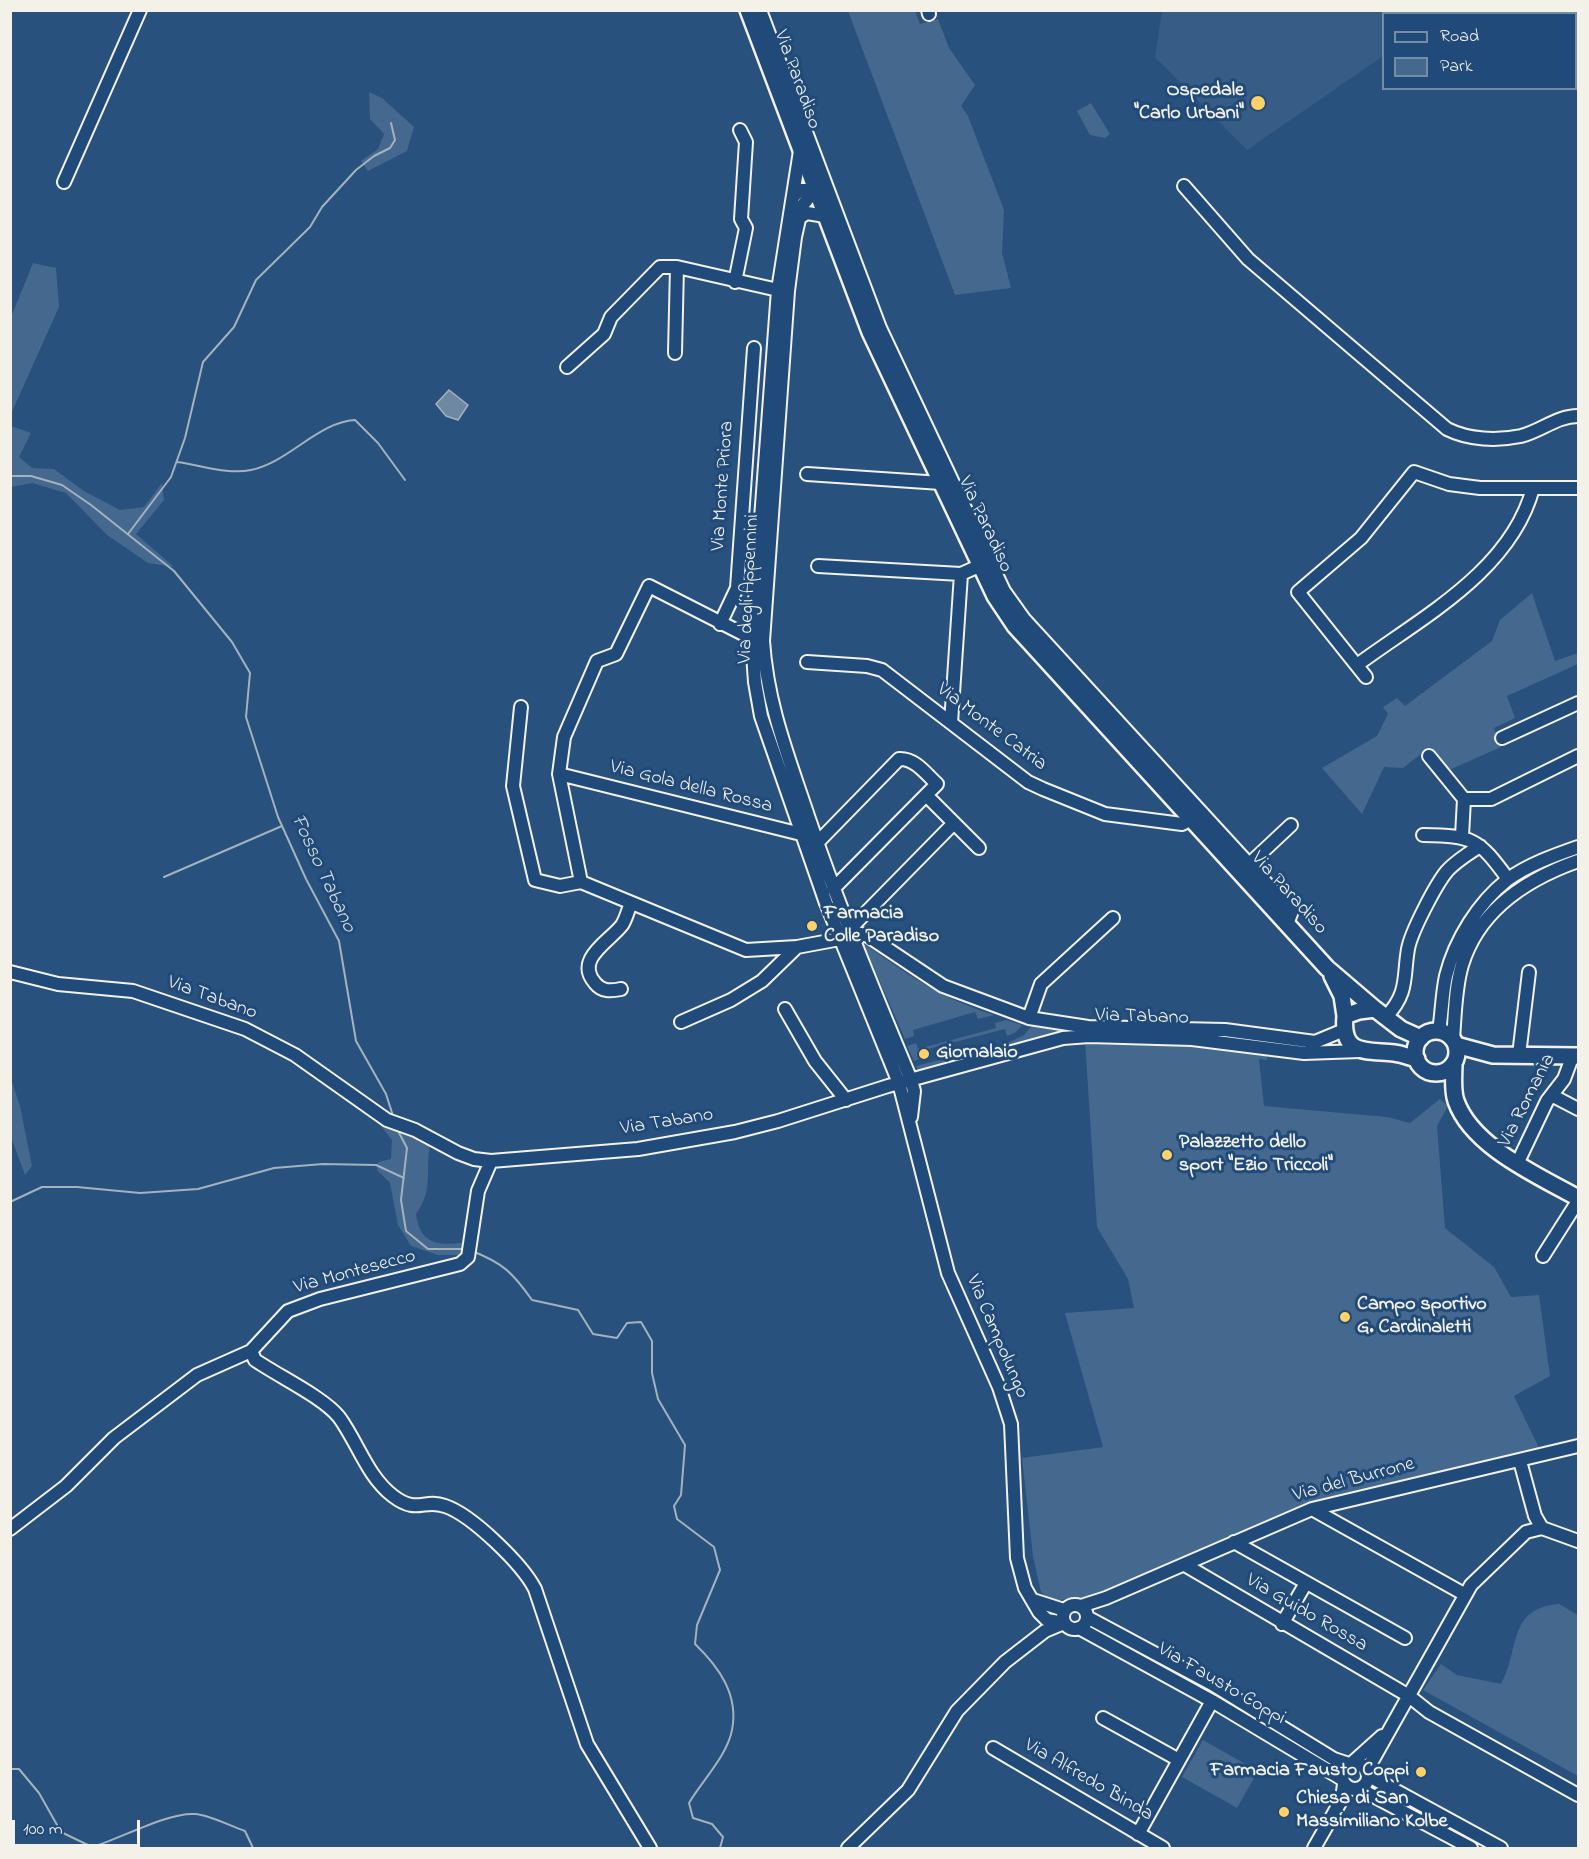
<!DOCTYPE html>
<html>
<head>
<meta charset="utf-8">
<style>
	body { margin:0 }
	#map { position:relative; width:1589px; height:1859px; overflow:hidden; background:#28517e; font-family:"Indie Flower",sans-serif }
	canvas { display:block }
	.frame { position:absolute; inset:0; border:12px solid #f4f1e8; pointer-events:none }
	.legend { position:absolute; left:1382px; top:12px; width:195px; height:78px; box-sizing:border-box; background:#1f4a7a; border:2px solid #748da6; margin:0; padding:8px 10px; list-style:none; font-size:18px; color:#f4f1e8 }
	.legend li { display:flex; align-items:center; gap:12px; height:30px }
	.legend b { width:30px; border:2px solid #748da6 }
	.scale { position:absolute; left:12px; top:1820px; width:128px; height:27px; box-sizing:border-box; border:3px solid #f4f1e8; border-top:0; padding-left:8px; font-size:18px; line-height:21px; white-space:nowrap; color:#f4f1e8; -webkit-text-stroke:4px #1f4a7a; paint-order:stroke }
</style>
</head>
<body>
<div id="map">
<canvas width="1589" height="1859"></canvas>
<div class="frame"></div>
<ul class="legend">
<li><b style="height:8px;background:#1f4a7a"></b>Road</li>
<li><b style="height:16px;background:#45688e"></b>Park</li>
</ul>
<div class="scale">100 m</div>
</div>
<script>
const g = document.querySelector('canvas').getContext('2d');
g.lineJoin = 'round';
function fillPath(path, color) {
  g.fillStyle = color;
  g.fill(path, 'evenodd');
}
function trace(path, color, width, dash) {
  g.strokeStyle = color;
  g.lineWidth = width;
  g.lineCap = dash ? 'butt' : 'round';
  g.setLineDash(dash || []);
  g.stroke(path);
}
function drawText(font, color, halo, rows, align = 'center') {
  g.font = font + ' "Indie Flower",sans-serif';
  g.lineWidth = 6;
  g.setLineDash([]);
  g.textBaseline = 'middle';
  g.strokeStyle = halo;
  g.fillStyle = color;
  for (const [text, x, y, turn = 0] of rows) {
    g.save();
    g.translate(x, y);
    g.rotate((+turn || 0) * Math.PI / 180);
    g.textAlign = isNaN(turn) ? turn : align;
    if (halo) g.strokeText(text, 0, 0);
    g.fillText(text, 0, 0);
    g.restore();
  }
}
const built = new Path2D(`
	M1162,11V10L1448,11L1444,14H1384L1383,56L1247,150L1155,57Z`);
const green = new Path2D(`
	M848,11H915L920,24L938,19L949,48L975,85L961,106L968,116L1004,210L1002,253L1011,288L955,295Z
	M369,92L382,98L414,127L407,151L368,171L361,161L378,149L384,134L370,119Z
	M1091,103L1110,134L1105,138L1090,135L1077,111Z
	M33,263L56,268L59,307L11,414V317Z
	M11,426L31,433L19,457L32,468L54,469L84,491L120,510L144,507L162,483L164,500L136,534L174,567L148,563L107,535L66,493L32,483L11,487Z
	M1532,593L1555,661L1578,653V664L1507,696L1515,718L1494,728L1501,747L1449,770L1430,747L1403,768L1384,767L1362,814L1322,768L1377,736L1388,714L1383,707L1397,698L1405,706L1492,641L1500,620Z
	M863,943C905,973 944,1000 994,1015L978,1019L975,1012L913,1030L914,1036L905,1039Z
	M1006,1020L1022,1025L1016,1032L1007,1036L1005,1029L928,1049L930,1055L914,1061L907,1046L916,1043L918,1049L996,1028L995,1023Z
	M1032,1026L1071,1032L1048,1035L918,1071L916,1066L1010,1042L1024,1035Z
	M1085,1041L1194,1043L1267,1052V1060L1259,1059L1264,1106L1387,1117L1410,1123L1440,1099L1448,1106L1437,1126L1445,1228L1494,1267L1511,1297L1539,1295L1550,1376L1514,1396L1540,1450L1318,1502L1121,1587L1094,1596L1051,1601L1041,1592L1033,1556L1022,1458L1103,1447L1065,1313L1134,1308L1128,1279L1097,1227Z
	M10,1076L20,1106L32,1166L25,1175L11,1137Z
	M377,1121L391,1123L430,1143C425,1171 434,1189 416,1214C420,1246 441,1246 468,1242L467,1255H438L411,1246L398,1225L390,1183L377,1170L378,1162L391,1159L392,1140Z
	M1559,1604L1578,1615V1776L1423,1690L1441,1664L1457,1675L1501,1684C1520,1650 1507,1608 1559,1604Z
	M1203,1740L1258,1771L1237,1808L1182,1777Z`);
const water = new Path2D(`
	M449,390L468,405L458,420L446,416L436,404Z`);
const stream = new Path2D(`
	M177,462C201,465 228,475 251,470C289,462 318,422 355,420L378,443L405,480
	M10,476H31L62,485L91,505L174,571L232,642L250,673L246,717L278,817L306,879L339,941L356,1041L386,1094L394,1119
	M128,534L171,477L185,438L203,362L234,327L256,280L310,227L322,207L356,170L374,156L390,148L395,140L391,123
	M164,877L282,826
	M396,1127L407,1148L401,1200L406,1231L428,1249H464
	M10,1202L42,1187H77L140,1193L198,1189L274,1168L323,1164L376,1165L404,1178
	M472,1251C503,1263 513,1273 532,1300L578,1310L593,1334L617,1338L627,1323L641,1322L652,1341V1373L658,1399L685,1445L681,1495L674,1506L677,1519L714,1547L720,1570L697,1625L695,1644C719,1667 739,1695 732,1730C727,1756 702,1781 689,1803L693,1818L712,1824L723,1837L720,1848
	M10,1769H19L39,1793L61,1832L92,1847C120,1839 168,1812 195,1814C210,1815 230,1826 245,1831L253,1848`);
const minor = new Path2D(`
	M760,10L880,328L1004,591L1024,619L1292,911L1287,924
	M928,10L929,14
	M1539,10L1544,14
	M1576,35L1578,37
	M800,151L778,290L752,640L755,682L761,716L826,903L899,1083L948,1273L999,1387L1011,1424L1017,1558L1025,1588L1039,1612L1047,1620L1064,1623
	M64,182L140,10
	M1184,186L1248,259L1447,429C1469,440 1497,441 1521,436C1541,431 1557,416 1578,416
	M793,197L800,190H815L802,206L795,237L788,291L763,641C767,700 785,748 804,804C835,897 873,989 911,1080L914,1091L911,1117
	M799,218L807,213L825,216
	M735,282L746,228L741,219L746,142L740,130
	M675,353L677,267
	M567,367L604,334L611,317L660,267H677L778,290
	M807,474L941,483
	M818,566L961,574
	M720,624L737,588L754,348
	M757,641L649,586L616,654L597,661L564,737L559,774L581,882L746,950L797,947
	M807,662L867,666L882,670L1028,782L1043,789L1105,814L1182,824L1198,815
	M1357,665C1422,617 1511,571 1533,488
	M1366,677L1298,592L1361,538L1414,472L1449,484L1480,488H1578
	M521,707L513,786L535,880L560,886L581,882
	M951,723L961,574L979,566
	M1502,738L1578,703
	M1429,756L1464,799L1462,836
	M559,774L805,835
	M1464,799H1491L1578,756
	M1423,835C1473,836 1478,838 1508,879
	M817,843L899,759C915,758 926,774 937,784L926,795L979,848
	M1243,870L1291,825
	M833,889L926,795
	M850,931L868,936L943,986L1029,1018L1088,1027L1225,1030L1315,1042L1344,1030
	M10,972L58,984L133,991L245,1029L295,1055L387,1120L415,1130L458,1153L474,1159L491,1161L638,1149L735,1132L778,1121L888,1086L1063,1038L1089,1036L1192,1039L1304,1053L1360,1051
	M621,989C611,991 602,992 595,983C574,959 610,941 622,925C626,919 628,910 631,903
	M785,1009L815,1061L846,1100
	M1386,1017C1409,992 1403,978 1408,949C1411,932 1436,884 1447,871C1456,861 1469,853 1480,846
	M1029,1018L1041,984L1113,918
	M681,1022L731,1000L762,981L797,947L840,939L954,823
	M1439,1031C1442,1013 1442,994 1446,976C1455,940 1478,903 1507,880C1527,865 1555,855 1578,847
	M1453,1039C1455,1015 1455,988 1462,965C1479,909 1527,879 1578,861
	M1519,1055L1529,972
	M1553,1096L1578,1109
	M1517,1164L1547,1101L1564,1079L1573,1055
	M1543,1256L1578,1201
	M251,1351L255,1360C278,1376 323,1397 339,1417C358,1443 367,1476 393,1496C418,1515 423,1498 445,1506C472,1515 522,1564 535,1589L587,1744L650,1848
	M1520,1461L1535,1516L1542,1528L1578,1541
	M1312,1509L1464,1594
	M10,1529L66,1486L114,1438L197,1375L251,1351L288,1311L320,1299L460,1264L468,1257L478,1191L491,1161
	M1234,1542L1405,1638
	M1185,1565L1409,1696L1429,1712L1578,1795
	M1033,1600L1064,1610
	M1063 1617a12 12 0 1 1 24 0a12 12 0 1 1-24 0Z
	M1081,1606L1106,1598L1312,1509L1578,1446
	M1087,1617L1212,1684L1334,1759L1349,1764
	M1282,1624L1306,1583
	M1079,1628L1212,1701L1342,1779
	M1103,1718L1179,1760
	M993,1748L1163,1848
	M1342 1776a13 13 0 1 1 26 0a13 13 0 1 1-26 0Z
	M1352,1763L1382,1736
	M1367,1770L1471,1585L1526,1532L1542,1528
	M1369,1776L1501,1848
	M1360,1789L1471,1848
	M1138,1834L1212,1701
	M848,1848L908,1790L957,1711L1005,1662L1045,1631L1064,1623
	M1314,1848L1342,1799L1344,1784`);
const major = new Path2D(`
	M748,10L870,332L995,596L1015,626L1327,968L1375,1009
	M1332,976L1342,996L1345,1016
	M1415 1052a21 21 0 1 1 42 0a21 21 0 1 1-42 0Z
	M1456,1045L1493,1055L1578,1056
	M1417,1059C1409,1057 1402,1054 1394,1053C1366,1050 1341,1056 1345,1016L1359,1011L1375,1009L1401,1029L1421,1038
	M1454,1063C1454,1074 1452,1090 1456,1101C1472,1147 1539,1176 1578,1198`);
const markers = [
	[1258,103,8,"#ffd166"],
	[812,926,6,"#ffd166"],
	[924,1054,6,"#ffd166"],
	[1167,1155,6,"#ffd166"],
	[1345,1317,6,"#ffd166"],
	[1421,1772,6,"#ffd166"],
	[1284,1812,6,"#ffd166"]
];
const streetNames = [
	["Via Paradiso",796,80,70],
	["Via Monte Priora",724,486,-86],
	["Via Paradiso",984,525,65],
	["Via degli Appennini",750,589,-87],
	["Via Monte Catria",991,728,37],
	["Via Gola della Rossa",691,788,14],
	["Via Paradiso",1288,894,48],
	["Via Tabano",212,999,20],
	["Via Tabano",1142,1018,2],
	["Via Romania",1528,1101,-63],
	["Via Tabano",667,1123,-9],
	["Via Montesecco",355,1273,-15],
	["Via Campolungo",996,1337,67],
	["Via del Burrone",1354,1481,-15],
	["Via Guido Rossa",1306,1614,30],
	["Via Fausto Coppi",1221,1685,30],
	["Via Alfredo Binda",1088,1781,30]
];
const poiNames = [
	["Ospedale",1244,92,"right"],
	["\"Carlo Urbani\"",1244,115,"right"],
	["Farmacia",824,915],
	["Colle Paradiso",824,938],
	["Giornalaio",936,1054],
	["Palazzetto dello",1179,1144],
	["sport \"Ezio Triccoli\"",1179,1167],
	["Campo sportivo",1357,1306],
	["G. Cardinaletti",1357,1329],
	["Farmacia Fausto Coppi",1409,1772,"right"],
	["Chiesa di San",1296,1800],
	["Massimiliano Kolbe",1296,1823]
];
const waterNames = [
	["Fosso Tabano",322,874,65]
];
fillPath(built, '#375d86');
fillPath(green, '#45688e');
fillPath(water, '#6e88a2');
trace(water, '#a4b2be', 1.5);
trace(stream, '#a4b2be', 2);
trace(minor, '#f4f1e8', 16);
trace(major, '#f4f1e8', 20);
trace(minor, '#1f4a7a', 12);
trace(major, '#1f4a7a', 15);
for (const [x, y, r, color] of markers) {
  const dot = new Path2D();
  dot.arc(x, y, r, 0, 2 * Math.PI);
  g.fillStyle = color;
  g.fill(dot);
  trace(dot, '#1f4a7a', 2);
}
drawText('20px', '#f4f1e8', '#1f4a7a', streetNames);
drawText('bold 20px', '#f4f1e8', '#1f4a7a', poiNames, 'left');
drawText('italic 21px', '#d9dcda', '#1f4a7a', waterNames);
</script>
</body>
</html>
